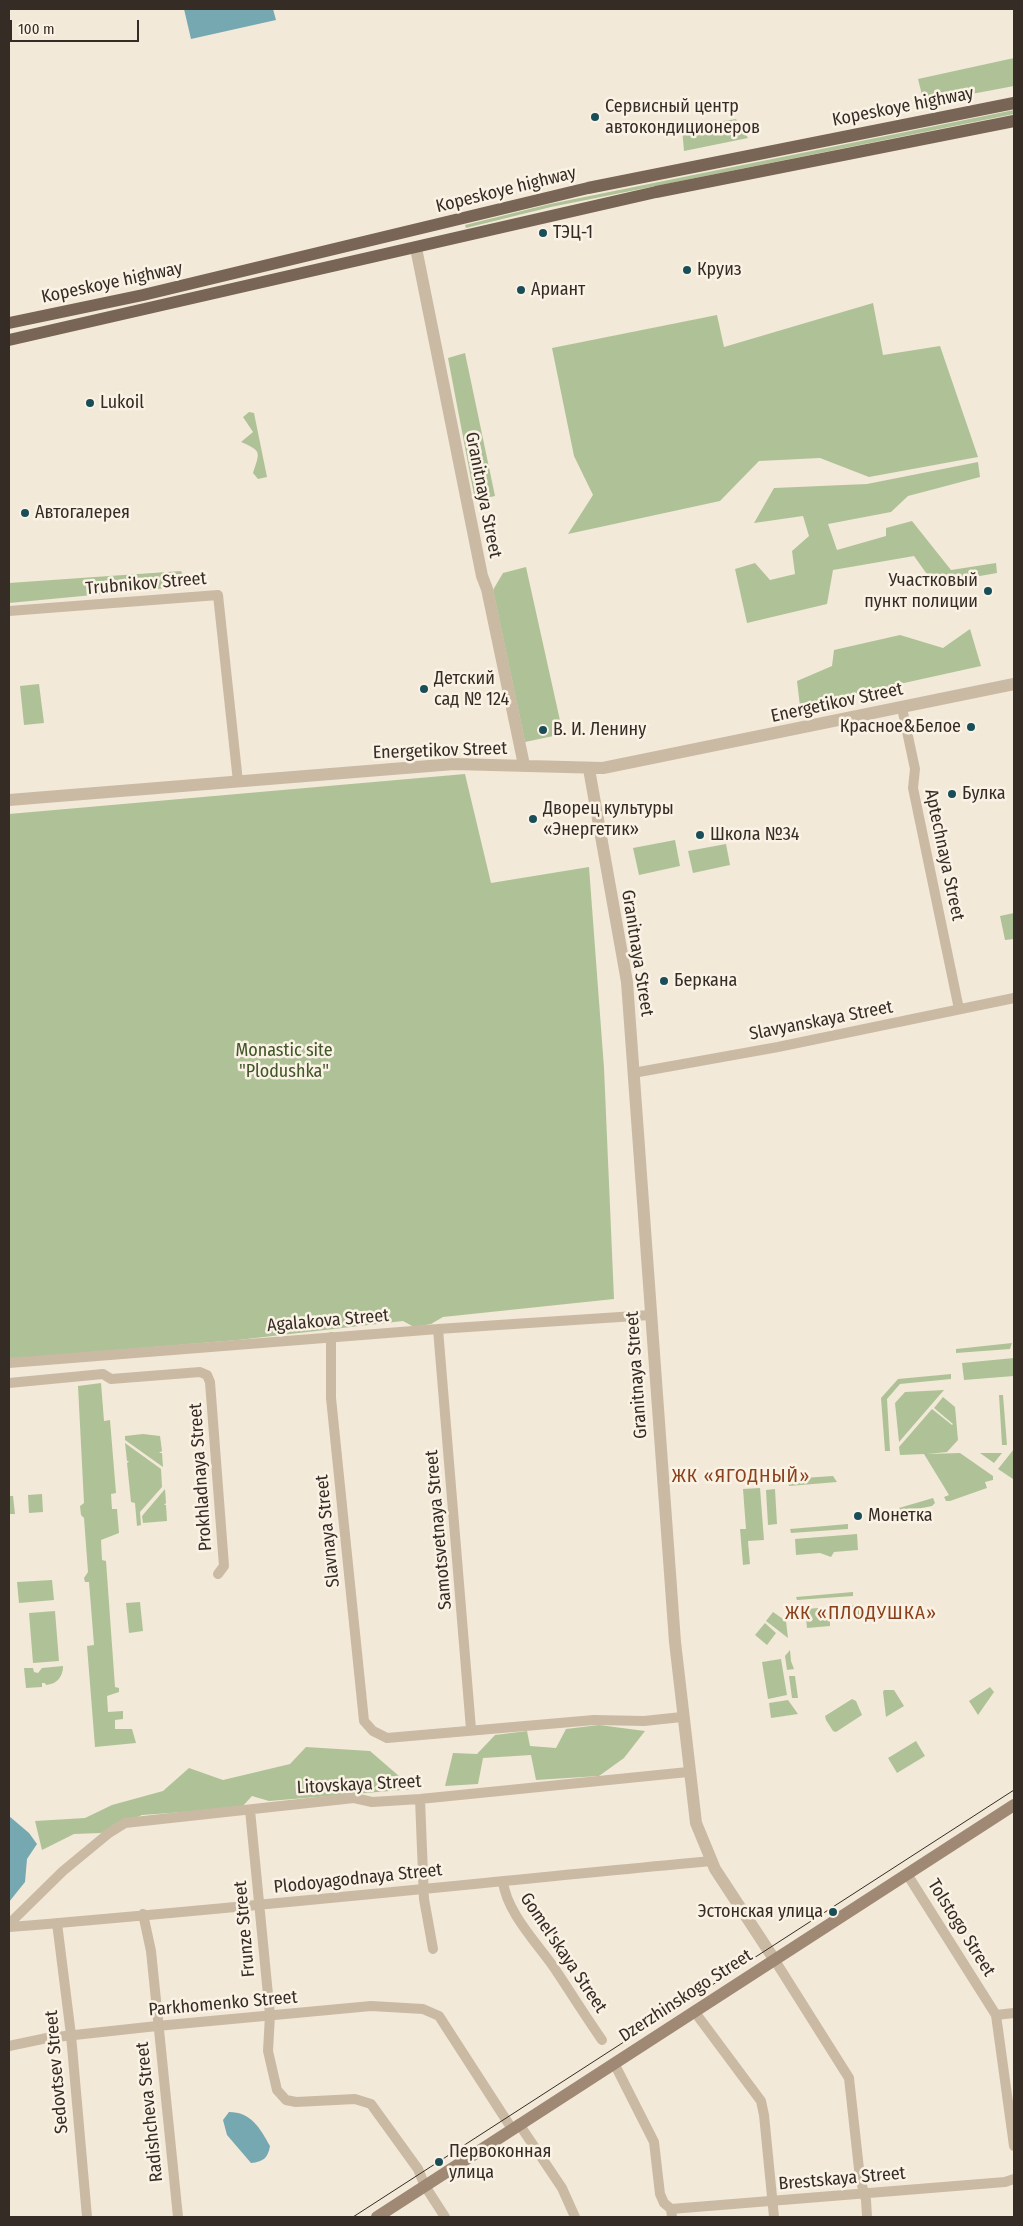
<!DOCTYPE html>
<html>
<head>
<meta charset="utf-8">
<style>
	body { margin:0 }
	#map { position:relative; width:1023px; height:2226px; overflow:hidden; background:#f3e9d8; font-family:"Fira Sans Condensed",sans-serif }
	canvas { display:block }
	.frame { position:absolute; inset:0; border:10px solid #362c26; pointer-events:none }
	.scale { position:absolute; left:10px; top:20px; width:129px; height:22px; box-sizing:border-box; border:2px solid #362c26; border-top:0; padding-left:6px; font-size:15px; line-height:18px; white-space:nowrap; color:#362c26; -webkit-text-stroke:4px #faf2e4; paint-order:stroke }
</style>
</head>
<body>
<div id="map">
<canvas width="1023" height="2226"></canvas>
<div class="frame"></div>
<div class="scale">100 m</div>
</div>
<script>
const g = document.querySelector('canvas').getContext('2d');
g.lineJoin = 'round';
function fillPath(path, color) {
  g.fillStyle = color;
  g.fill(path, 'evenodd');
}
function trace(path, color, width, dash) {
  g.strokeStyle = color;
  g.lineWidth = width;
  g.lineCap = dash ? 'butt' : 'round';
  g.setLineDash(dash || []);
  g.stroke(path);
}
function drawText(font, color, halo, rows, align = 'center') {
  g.font = font + ' "Fira Sans Condensed",sans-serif';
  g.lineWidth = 5;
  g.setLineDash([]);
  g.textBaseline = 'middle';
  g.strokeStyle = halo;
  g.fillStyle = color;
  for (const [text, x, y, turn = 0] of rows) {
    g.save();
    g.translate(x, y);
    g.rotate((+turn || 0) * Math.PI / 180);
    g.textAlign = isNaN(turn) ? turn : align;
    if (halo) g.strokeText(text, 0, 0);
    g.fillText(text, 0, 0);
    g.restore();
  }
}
const green = new Path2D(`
	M1014,58V86L924,103L918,79Z
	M1014,110V114L551,207L466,228L465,225L550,204Z
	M736,119L748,138L684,151L682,128Z
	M873,303L883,355L940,346L978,457L869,477L820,458L759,461L720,501L568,534L593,495L574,456L552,348L717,315L724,347Z
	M465,353L495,496L475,500L448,358Z
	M249,412L254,413L267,477L258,479L253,473C260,452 262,451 241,442L253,432L243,417Z
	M978,462L980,477L908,496L891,512L828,524L837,550L886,536V528L912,521L951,570L996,563L997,573L934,584L914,556L833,570L827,604L747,623L735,569L755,563L770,580L795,574L792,551L809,536L803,516L754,523L774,488L867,484Z
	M526,567L563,734L525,742L493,590L503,573Z
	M181,571L188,586L9,603V583Z
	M970,629L981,666L800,706L797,681L832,666L834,650L900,635L943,648Z
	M39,684L44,723L24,725L20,686Z
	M465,774L491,883L589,867L604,1068L614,1299L443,1317L431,1324L414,1327L403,1321L238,1340L9,1359V814Z
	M675,840L680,866L639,875L633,848Z
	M726,844L730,865L693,873L688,851Z
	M1014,913V939L1005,940L1000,916Z
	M1012,1343L1010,1349L956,1353V1349Z
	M1014,1358V1376L964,1380L962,1363Z
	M951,1374V1379L900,1384L887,1399L890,1451H885L881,1398L898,1379Z
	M101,1383L104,1421L110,1420L116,1493L111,1494L112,1509H117L119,1533L101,1540L102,1560L106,1561L115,1687L119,1688V1692L107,1696L108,1712L123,1711V1719L115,1720V1729H132L136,1743L95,1747L87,1646L94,1645L89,1582H85L84,1578L88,1572L84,1518L81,1515L80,1506L84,1503L78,1386Z
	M944,1390L899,1442L895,1403L905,1392Z
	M999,1395H1003L1007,1445H1002Z
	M943,1397L955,1407L958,1440L947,1452L927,1454L960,1453L993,1476V1480L985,1482L987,1488L950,1501H946L944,1497L949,1495L924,1454L900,1455L899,1447L932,1409L952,1425L953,1424L934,1408Z
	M143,1434L160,1436L162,1451L159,1453H162L163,1467L125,1440V1436Z
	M125,1443L161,1469L162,1487L140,1512L141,1525L137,1526L135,1503L131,1502L127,1463L129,1461H127Z
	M1014,1449L1013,1479L998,1469Z
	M980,1453H1002L994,1463Z
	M833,1476L837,1482L789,1486L788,1479Z
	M760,1488L764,1540L748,1541L750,1564L743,1565L740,1529H746L743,1489Z
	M165,1489L166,1503L164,1505H166L167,1521L143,1523L142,1516Z
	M775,1489L777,1524L768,1525L766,1490Z
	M42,1494L43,1512L29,1513L28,1495Z
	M9,1496H13L15,1514H9Z
	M933,1498L935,1503L932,1506L901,1512L899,1508Z
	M848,1524V1529L791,1533L790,1529Z
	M857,1534L858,1550L834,1552L831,1557L820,1553L796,1555L795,1539Z
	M52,1580L54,1600L19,1603L17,1582Z
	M853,1592V1596L797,1600L796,1597Z
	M140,1602L143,1631L129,1633L126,1603Z
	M859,1605L860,1618L830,1620V1626L807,1628L805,1609Z
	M55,1611L59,1661L33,1663L29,1613Z
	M773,1612L786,1621L788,1638L766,1621Z
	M765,1623L776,1633L767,1645L755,1635Z
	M790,1650L791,1661L794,1669L787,1670L785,1656Z
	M781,1659L787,1695L768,1699L762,1662Z
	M63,1666C63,1677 57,1684 46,1685L45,1683H42V1687L26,1688L24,1668H33L34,1672L38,1673L42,1668Z
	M795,1676L798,1698H792L789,1676Z
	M990,1687L994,1692L978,1715L969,1701Z
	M884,1690H894L904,1706L886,1717L883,1692Z
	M852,1699L856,1701L862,1715L836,1732L833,1731L826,1720L825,1716Z
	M788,1700L798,1714L771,1718L769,1703Z
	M599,1725L645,1731L624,1758L599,1776L536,1780L531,1755L483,1758L478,1784L445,1786L453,1753L477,1754L495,1735L527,1731L530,1746L556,1748L566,1729Z
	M916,1741L925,1756L897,1773L888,1758Z
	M306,1747L370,1751L414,1789L269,1801L252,1796L241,1808L142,1815L101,1833L74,1834L42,1850L35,1821L85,1818L112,1805L163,1791L189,1768L223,1780L290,1764Z`);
const water = new Path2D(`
	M184,9H273L276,20L191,39Z
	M9,1816L29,1833L37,1844L27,1859L25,1882L9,1902Z
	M229,2112C251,2112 260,2128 270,2146C268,2158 263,2162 251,2163L227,2135L223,2120Z`);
const minor = new Path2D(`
	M9,611L218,595L238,782
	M902,708L915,769L913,788L959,1009
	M633,1073L778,1047L1014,998
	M438,1329L471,1729
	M331,1337V1398L364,1721L373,1731L387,1738L594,1720L644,1721L682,1717
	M9,1363L438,1329L650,1315
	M9,1383L103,1374L111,1379L200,1372L207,1375L210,1382L224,1566L218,1574
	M420,1799L424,1899L433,1949
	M250,1810L270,2015L268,2051L277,2090L286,2100L296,2102L355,2099L371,2104L418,2169L425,2186L445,2217
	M907,1874L996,2015L1014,2146
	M503,1881C506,1912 538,1944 555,1969C571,1993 586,2017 602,2040
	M143,1914L151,1951L178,2217
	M57,1923L71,2035L87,2217
	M9,1924L63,1871L109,1833L125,1823L354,1798L372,1802L420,1799L688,1772
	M9,1927C243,1908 477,1883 711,1861
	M774,1959L849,2078L860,2178L866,2200L867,2217
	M694,2011L761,2101L764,2115L774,2217
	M996,2015L1014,2013
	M9,2046L47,2038L157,2026L371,2006L423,2009L439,2016L512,2129
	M614,2063L654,2142L660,2194L664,2203L671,2209L672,2217
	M519,2124L562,2188L575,2217
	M671,2209L1005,2182L1014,2179`);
const tertiary = new Path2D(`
	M416,248L482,576L487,589L524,765
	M589,769L627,982L675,1642L696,1823L715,1869L774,1959
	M9,800L454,764L603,768L1014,684`);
const secondary = new Path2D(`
	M377,2217L1014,1805`);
const primary = new Path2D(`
	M9,323L143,295L588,188L1014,103
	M9,340L656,192L1014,121`);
const tram = new Path2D(`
	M353,2217L1014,1790`);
const markers = [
	[595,117,5,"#194e59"],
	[543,233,5,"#194e59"],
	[687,270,5,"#194e59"],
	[521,290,5,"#194e59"],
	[90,403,5,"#194e59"],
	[25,513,5,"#194e59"],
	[988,591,5,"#194e59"],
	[424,689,5,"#194e59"],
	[971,727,5,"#194e59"],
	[543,730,5,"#194e59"],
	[952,794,5,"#194e59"],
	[533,819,5,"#194e59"],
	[700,835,5,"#194e59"],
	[664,981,5,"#194e59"],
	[858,1516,5,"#194e59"],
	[833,1912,5,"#194e59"],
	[439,2162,5,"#194e59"]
];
const poiNames = [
	["Сервисный центр",605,107],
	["автокондиционеров",605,128],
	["ТЭЦ-1",553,233],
	["Круиз",697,270],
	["Ариант",531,290],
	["Lukoil",100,403],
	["Автогалерея",35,513],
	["Участковый",978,581,"right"],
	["пункт полиции",978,602,"right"],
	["Детский",434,679],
	["сад № 124",434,700],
	["Красное&Белое",961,727,"right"],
	["В. И. Ленину",553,730],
	["Булка",962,794],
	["Дворец культуры",543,809],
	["«Энергетик»",543,830],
	["Школа №34",710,835],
	["Беркана",674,981],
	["Монетка",868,1516],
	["Эстонская улица",823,1912,"right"],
	["Первоконная",449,2152],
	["улица",449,2173]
];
const streetNames = [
	["Kopeskoye highway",903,107,-11],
	["Kopeskoye highway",506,190,-14],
	["Kopeskoye highway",112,283,-12],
	["Granitnaya Street",483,495,79],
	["Trubnikov Street",146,584,-5],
	["Energetikov Street",837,703,-12],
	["Energetikov Street",440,751,-2],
	["Aptechnaya Street",944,855,78],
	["Granitnaya Street",637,953,81],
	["Slavyanskaya Street",821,1021,-11],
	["Agalakova Street",328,1321,-5],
	["Granitnaya Street",637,1375,-94],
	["Prokhladnaya Street",201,1477,-94],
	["Samotsvetnaya Street",439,1530,-95],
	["Slavnaya Street",328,1531,-96],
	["Litovskaya Street",359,1785,-3],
	["Plodoyagodnaya Street",358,1879,-6],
	["Tolstogo Street",961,1928,58],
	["Frunze Street",245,1929,-95],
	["Gomel'skaya Street",563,1953,56],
	["Dzerzhinskogo Street",686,1996,-33],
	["Parkhomenko Street",223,2004,-5],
	["Sedovtsev Street",57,2072,-95],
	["Radishcheva Street",150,2112,-96],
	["Brestskaya Street",842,2179,-5]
];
const parkNames = [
	["Monastic site",284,1051],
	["\"Plodushka\"",284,1072]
];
const neighbourhoodNames = [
	["ЖК «ЯГОДНЫЙ»",741,1477],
	["ЖК «ПЛОДУШКА»",861,1614]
];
fillPath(green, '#afc297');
fillPath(water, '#75a8b1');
trace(minor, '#cbbaa3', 10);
trace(tertiary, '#cbbaa3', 12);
trace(secondary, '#9f8874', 12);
trace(primary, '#796555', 12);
trace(tram, '#362c26', 1);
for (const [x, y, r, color] of markers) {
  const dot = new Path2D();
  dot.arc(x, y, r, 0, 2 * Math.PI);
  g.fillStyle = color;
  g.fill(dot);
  trace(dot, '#faf2e4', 2);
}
drawText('18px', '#362c26', '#faf2e4', poiNames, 'left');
drawText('18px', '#362c26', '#faf2e4', streetNames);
drawText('18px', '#405528', '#faf2e4', parkNames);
g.letterSpacing = '1px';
drawText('19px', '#8a401a', '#faf2e4', neighbourhoodNames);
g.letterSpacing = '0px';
</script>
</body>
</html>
